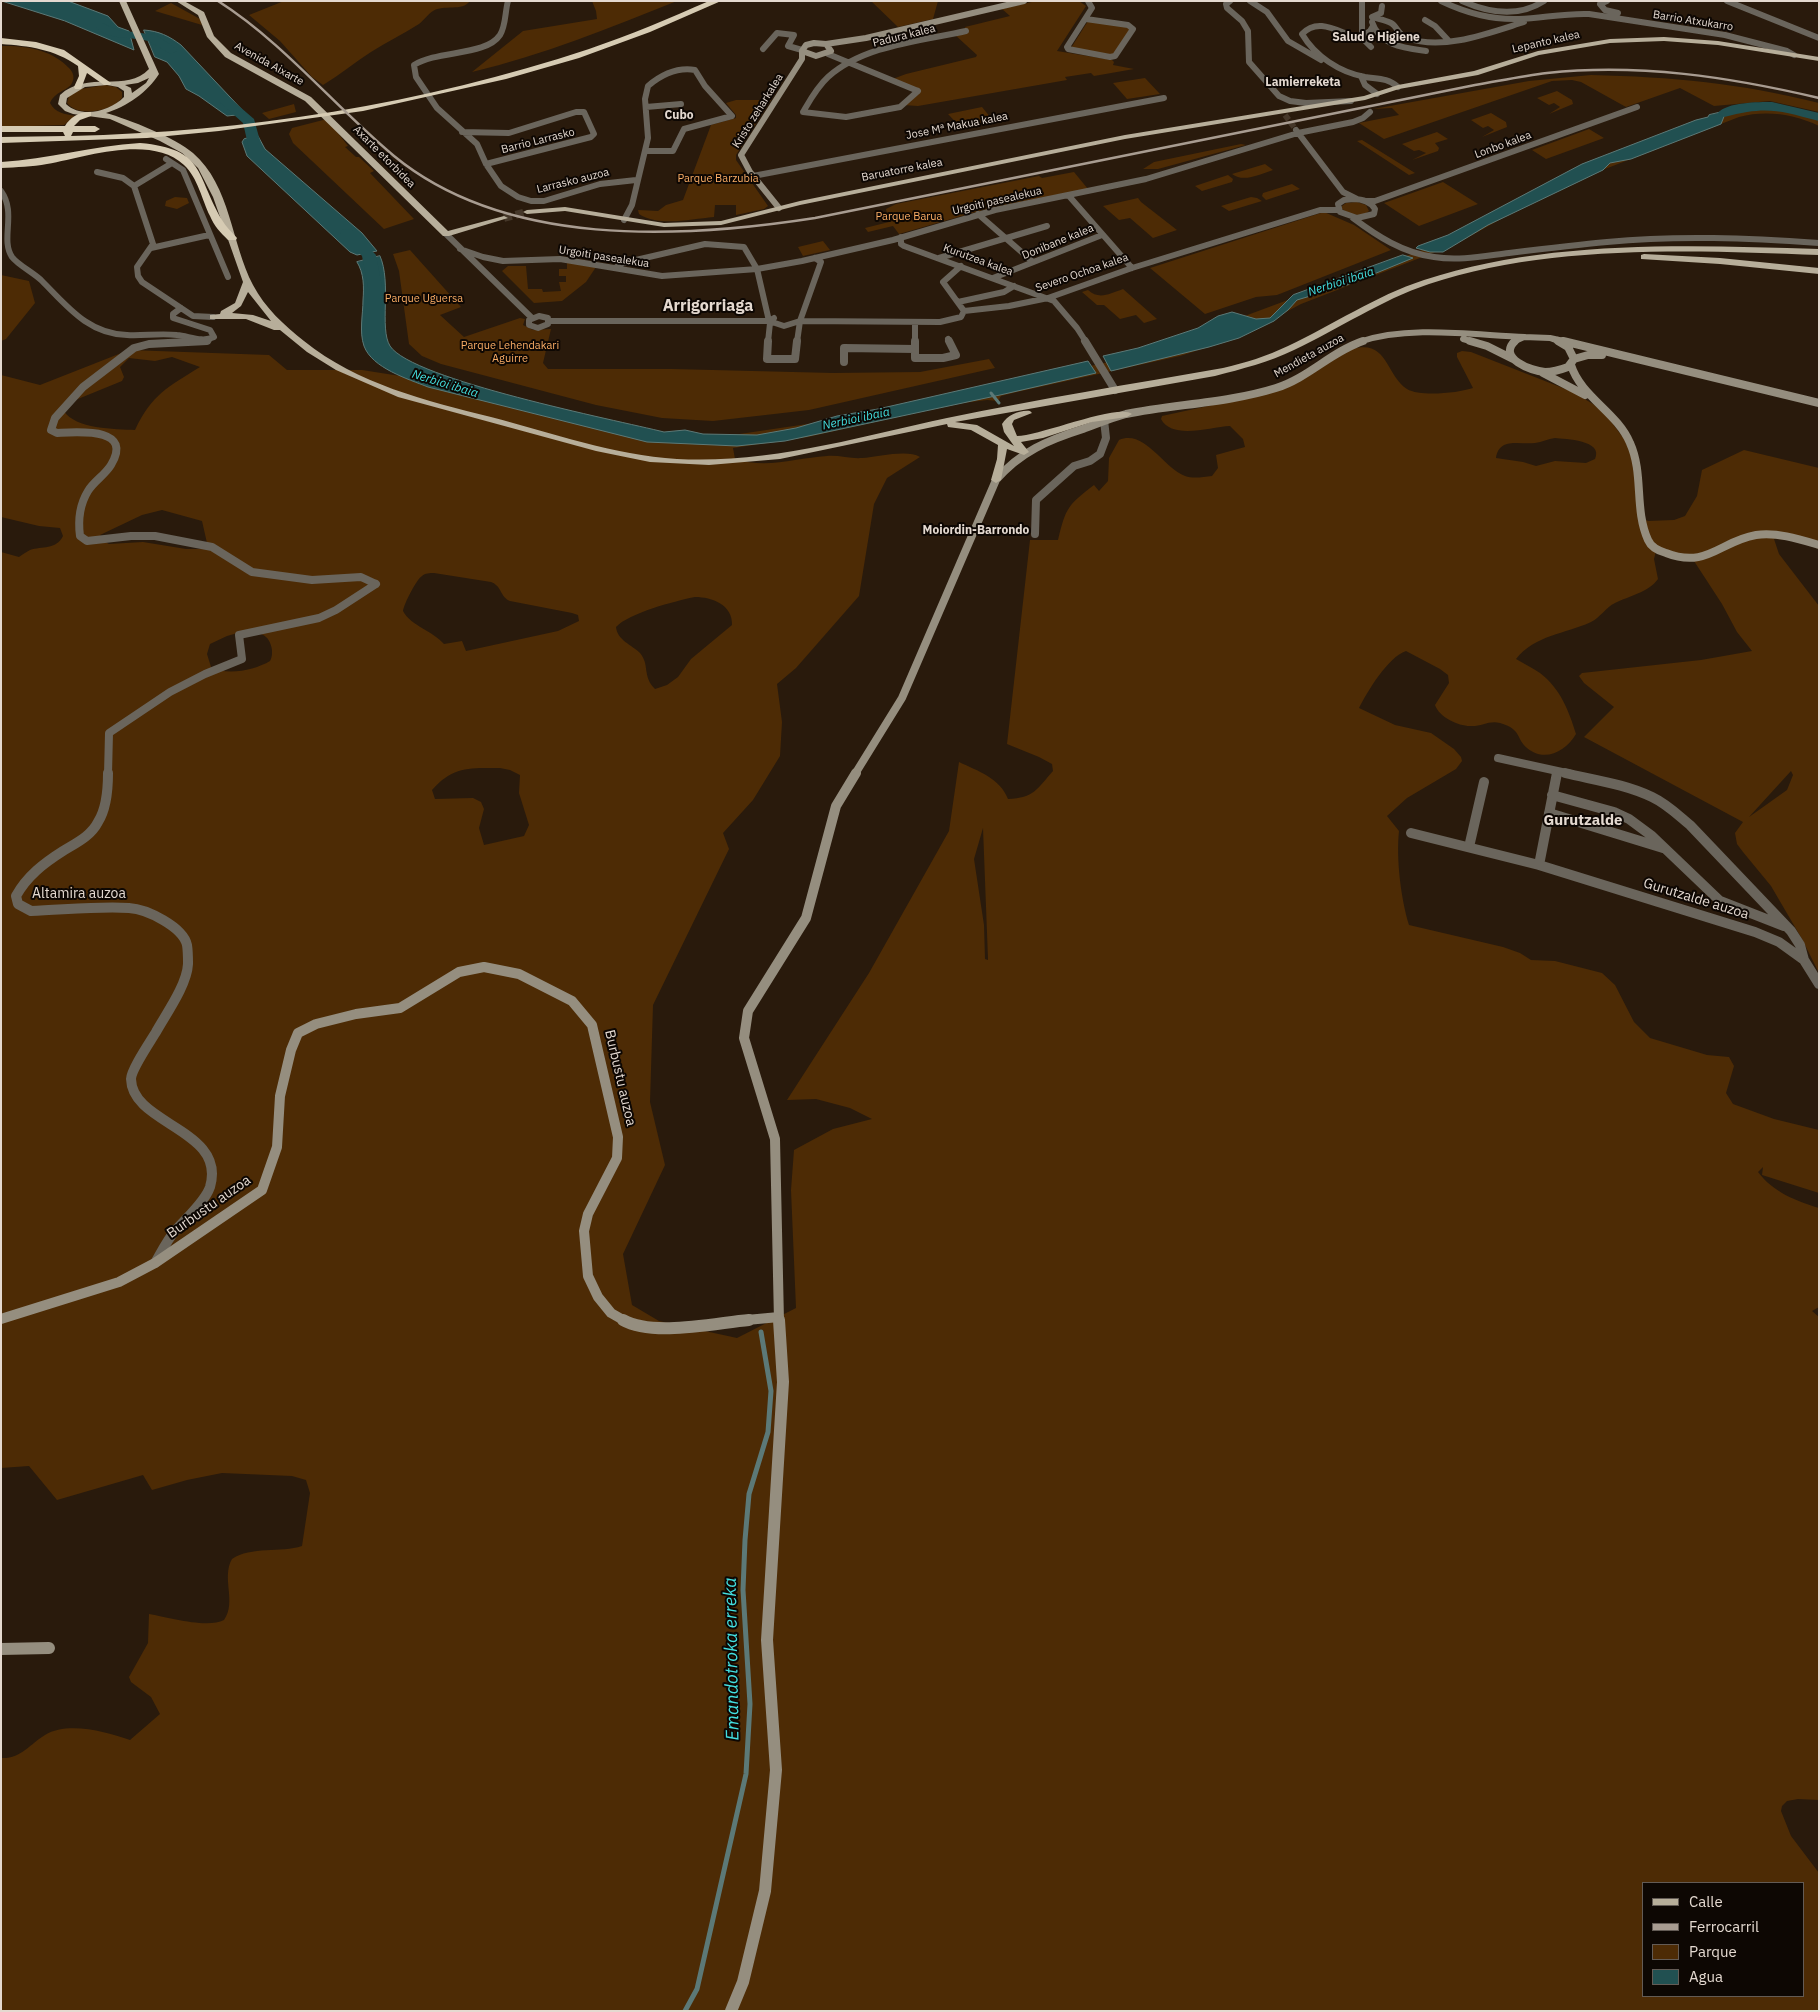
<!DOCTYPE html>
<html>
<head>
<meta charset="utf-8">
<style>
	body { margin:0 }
	#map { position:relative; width:1820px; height:2012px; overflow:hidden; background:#291a0c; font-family:"IBM Plex Sans",sans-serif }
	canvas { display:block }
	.frame { position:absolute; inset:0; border:2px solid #e4d9d0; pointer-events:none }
	.legend { position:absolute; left:1642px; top:1882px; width:162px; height:115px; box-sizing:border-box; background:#0d0703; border:1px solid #635b55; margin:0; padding:6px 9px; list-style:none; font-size:15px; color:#e4d9d0 }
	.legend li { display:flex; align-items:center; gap:10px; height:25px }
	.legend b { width:25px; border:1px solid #635b55 }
</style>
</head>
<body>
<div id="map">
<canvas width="1820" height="2012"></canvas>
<div class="frame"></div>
<ul class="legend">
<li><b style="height:6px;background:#b7ae9a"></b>Calle</li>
<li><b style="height:6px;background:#a89c91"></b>Ferrocarril</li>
<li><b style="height:14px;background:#4d2b05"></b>Parque</li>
<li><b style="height:14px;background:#215051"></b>Agua</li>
</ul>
</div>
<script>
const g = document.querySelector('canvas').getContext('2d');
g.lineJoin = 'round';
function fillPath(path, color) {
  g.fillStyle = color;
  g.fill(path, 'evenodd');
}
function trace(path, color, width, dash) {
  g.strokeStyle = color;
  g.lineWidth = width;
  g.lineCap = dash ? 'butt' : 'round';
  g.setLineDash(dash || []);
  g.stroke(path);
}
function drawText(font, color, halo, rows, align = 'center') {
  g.font = font + ' "IBM Plex Sans",sans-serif';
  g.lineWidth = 4;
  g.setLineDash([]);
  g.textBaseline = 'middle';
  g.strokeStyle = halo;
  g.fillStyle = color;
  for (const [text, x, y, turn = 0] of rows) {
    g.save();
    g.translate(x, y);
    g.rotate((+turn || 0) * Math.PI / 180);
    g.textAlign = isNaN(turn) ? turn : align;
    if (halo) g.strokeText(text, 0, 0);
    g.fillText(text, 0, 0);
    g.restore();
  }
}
const green = new Path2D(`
	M284,1H470C462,12 444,4 433,11C428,14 424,20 419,24C403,34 387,42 371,52C355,62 340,75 323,85L312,77L280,41L249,15Z
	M592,1H677C610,28 543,55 472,72L523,31L597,19L596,11Z
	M871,1H938L933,19L898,27Z
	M1036,1H1079L1086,6L1057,51L1112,60L1114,62L1113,65L1134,69L1094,76L1091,73L1065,77L1067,80L918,106L903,105L917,92L890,80L906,74L976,57L977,55L954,34L966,30L965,27L1010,16L1002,9Z
	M171,3L200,19L202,25L155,11Z
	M1088,21L1131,28L1114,55L1071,48Z
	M1,46C26,45 53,50 70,69C73,73 75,77 72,83C68,91 55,91 50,103C55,113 65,114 75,116L64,125L1,127Z
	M1591,75C1672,77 1740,83 1819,103V112L1770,101L1714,106L1680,88L1626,107L1581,82L1572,80L1552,81L1384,139L1359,123L1399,115L1392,108L1373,109L1529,81Z
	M1145,78L1160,94L1127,99L1113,83Z
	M105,85L116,87L122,92V98C112,111 78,118 67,103L69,96L81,89Z
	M1557,91L1572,100L1573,104L1549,114L1560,107L1554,103L1549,105L1537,98Z
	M736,100H771L736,155V160L768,206L764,209L736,215V205H715L714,217C691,219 659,227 639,214L638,210L658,211L666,205L683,200L711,125L736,118V115L726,103Z
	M294,104L296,112L269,119L262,113Z
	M982,107L995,123L962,129L948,114Z
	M1759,108L1796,111L1819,119V126C1794,114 1766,110 1739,117L1587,176L1510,214L1456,244L1301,304L1237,338L1180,356L1017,392L1001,396L998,401L987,400L955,404L808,437L733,448L735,459C767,469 796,458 827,456C839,455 851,459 862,458C878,457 907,449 920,457L887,478L874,504L859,596L796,668L777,684L782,722L780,756L753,800L723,833L729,849L653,1005L650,1102L665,1165L623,1254L632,1305L659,1321L737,1338L796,1308L791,1190L794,1150L833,1129L872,1119L850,1108L816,1099L787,1100L869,973L949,831L959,762C978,771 1000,778 1008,799C1034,798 1037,789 1053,771L1052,764L1039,757L1007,744L1030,540H1058C1066,507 1068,505 1094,485L1099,491L1108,481L1109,458L1119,440C1145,429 1163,468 1185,476C1193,479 1203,477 1212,476L1218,468L1216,455L1245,447L1243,439L1230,426C1210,427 1172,440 1161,419L1162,416L1258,395L1352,349C1388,339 1385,374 1407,389C1420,397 1458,393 1473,388L1457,357V353L1462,351L1471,352L1573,392L1593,404L1606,415L1631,448L1640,517L1648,521L1674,520L1685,516L1697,496L1702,470L1744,450L1819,468V549L1794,540L1774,539L1779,554L1819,606V973L1802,939L1771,886L1743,852L1737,844L1735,833L1743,822L1584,737L1614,707L1584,683L1579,676L1582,673L1701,660L1752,651L1737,632L1722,604L1694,561L1656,551L1654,559L1658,579C1649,592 1629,596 1615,603C1606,607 1601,617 1591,622C1565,634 1535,635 1516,659C1524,664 1533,668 1540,673C1560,688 1569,711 1576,734C1566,751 1545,763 1527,748C1516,739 1522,729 1500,723C1489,720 1481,727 1470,726C1458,726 1439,717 1435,705L1449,683L1448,675L1440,669L1406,651C1388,657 1367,692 1359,708L1395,725L1431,733L1454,749L1461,757L1462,761L1456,769L1407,798L1387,816L1399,831C1396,859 1401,899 1409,925L1503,947L1520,953L1531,960L1555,961L1602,973L1615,985L1634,1022L1650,1038L1707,1055L1729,1057L1734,1066L1726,1093L1733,1104L1774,1119L1819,1130V1193L1762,1175L1763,1167L1758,1172C1773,1192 1796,1201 1819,1208V1307L1812,1311L1819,1317V1800L1798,1799L1787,1801L1782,1806L1781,1811L1791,1836L1819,1873V2011H1V1758C21,1759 30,1744 45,1735C68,1721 107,1732 130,1740L160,1714L151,1697L131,1682L129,1677L148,1643L149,1614C168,1617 207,1629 224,1620C237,1602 221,1578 232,1559C251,1546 281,1553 302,1546L310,1493L306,1480L292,1476L222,1473L187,1480L152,1490L143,1475L57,1500L29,1466L1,1468V552L19,557C22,555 26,552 30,550C42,546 56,550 63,536L60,528L39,526L1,517V375L40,385L129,350L269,355L287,370H362L464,386L699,440L868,415L1140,355L1441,243L1569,176L1721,113ZM172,357L200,367C168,387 152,394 135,430C115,429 75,429 64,411L73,401L122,381L124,377L120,367L129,358L155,361ZM1555,438C1565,439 1604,440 1595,459L1586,463L1555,461L1536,466L1523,462L1496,458C1499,437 1520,445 1535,443C1542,442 1548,439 1555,438ZM162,510L202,521L207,543L205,549H186L143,542L109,544L105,542L100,535L142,515ZM434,573L491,582C502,586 500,597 510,601L572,613L578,615L579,621L558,631L466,651L462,641L444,644C433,631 411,626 403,611C404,604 416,580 422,576C425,573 430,573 434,573ZM695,597C712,597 733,605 732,625L691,659L678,677L667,685L655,689C642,676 650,665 640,653C632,645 617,640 616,627C629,613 675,601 695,597ZM241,632C247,632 255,632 261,634C271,637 275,653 270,661C255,670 227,676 211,667L207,654L210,644L227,636ZM500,768L510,770L520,775L519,793L529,825L524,836L484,845L479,828L484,809L481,802L473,798L435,799L432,790C453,766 470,768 500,768ZM1791,771L1793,775L1787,790L1749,817ZM983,828L988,959V960L985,959L984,925L974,859ZM1644,1883H1804V1996H1644Z
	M1491,113L1506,122L1507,127L1482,137L1494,130L1488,126L1483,128L1471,120Z
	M327,119L348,146L345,147L356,157H359L374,171L370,173L414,219L384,229L293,143L289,134L292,128Z
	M1589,129L1604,138L1546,159L1532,150Z
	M1437,132L1448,139L1435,143L1439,148L1438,151L1412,160L1426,153L1419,150L1414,151L1402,144Z
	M1362,140L1415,173L1409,175L1357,141Z
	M1241,144L1246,145L1158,169H1143L1154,162Z
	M1265,164L1273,170C1260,174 1244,183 1232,174Z
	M1074,172L1088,189L993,207L899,234L893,226L868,232L865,228L889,222L886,209L896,204L1039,176L1042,178Z
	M1228,175L1233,179L1232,182L1202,191L1195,186Z
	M1443,182L1478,204L1419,226L1384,203Z
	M1292,184L1300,189L1266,200L1262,196L1263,193Z
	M175,197L187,198L189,203L177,209L165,206L166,201Z
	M1251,197L1257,198L1262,201L1229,211L1221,206Z
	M1138,198L1141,202L1177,230L1153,238L1130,218L1119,220L1103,206Z
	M1357,202L1366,205L1369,211C1361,218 1350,215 1342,209V206L1346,203Z
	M1324,212L1354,225L1391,250L1277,295L1256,297L1205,314L1150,268Z
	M823,241L830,250L803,256L798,247Z
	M410,250L461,307L440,315L464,337L520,318L525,319L523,325L533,330L551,329L543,363L548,369H672L833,373L920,372L989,359L995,368L809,410L713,421L662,418L596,405L441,364L422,356L409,344L399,271L393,254Z
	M567,262L596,267L586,282L562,301L534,303L502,271L508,266H526L528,289H542L543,292L561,291L559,282H566V276H559V269H567Z
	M1,275L29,281L35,303L6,339L1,341Z
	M1123,289L1157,319L1144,323L1136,315L1120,319L1104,305H1097L1082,292L1088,290C1099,300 1109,294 1123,289Z`);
const water = new Path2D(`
	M2,1H68L108,16L118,27L129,31L134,50L65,21Z
	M144,30C159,31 169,36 181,45L246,114L227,116L199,96L186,89L179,76L167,62L155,57Z
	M1752,105V109L1725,114L1721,124L1631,159L1610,163L1603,170L1488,225L1443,252H1430L1416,248L1418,246L1448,235L1582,164L1696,120L1708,117L1709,115Z
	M258,136L265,149L362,233L377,251L357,255L350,252L247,156L242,142L244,139Z
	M1403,255L1413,258L1347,285L1297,300L1288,310L1274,321L1239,338L1209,347L1111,371L1103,356L1138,348L1198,328L1218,316L1232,312L1256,319L1270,318L1293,295Z
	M380,256C392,283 379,328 390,346C412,380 616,420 664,432L685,430L703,434L757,435L796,428L837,416L878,409L1088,361L1096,373L1000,395L785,441L737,446L647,442L428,387C408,379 372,368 364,346C359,332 363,314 363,300C364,287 364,273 357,262Z`);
const streamFar1 = new Path2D(`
	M991,393L999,403`);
const stream = new Path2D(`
	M685,2011L697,1989L746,1774L750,1704L743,1590L745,1540L749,1494L768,1432L771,1391L761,1332`);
const river = new Path2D(`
	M102,23L118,30L156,35L178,50L172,54C163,51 156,44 148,41C131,36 108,41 96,27Z
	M220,93L225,94L254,119L262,148L274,160L272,163H262L249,149L243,123L214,97Z
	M1772,102L1819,113V121C1777,110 1767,106 1724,117L1718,113C1727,102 1758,102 1772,102Z
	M347,229L352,230L376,255L382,287L380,290H370L368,287L362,256L340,233L342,230Z`);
const streetTunnel = new Path2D(`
	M1285,115L1294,127`);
const primaryTunnel = new Path2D(`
	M504,218L527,212`);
const streetFar2 = new Path2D(`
	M508,1C505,11 506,26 500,35C486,56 438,50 414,65L416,77L437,108L477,144L486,164L501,186L518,197L531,201H544L600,184L636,180
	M1230,1L1226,4L1227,8L1242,21L1248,31L1249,62L1279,96L1290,101L1306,103L1351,101
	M1250,1L1267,12L1288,41L1321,60
	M1362,1V38L1371,47
	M1441,1C1466,13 1491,20 1519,19C1543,18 1565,13 1589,14L1725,35L1787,51L1794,55
	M1462,1C1489,13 1518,18 1544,1
	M1607,1L1600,4L1605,10L1618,13
	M1727,1L1819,38
	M1372,17C1378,19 1385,20 1391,23C1397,26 1398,35 1407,38C1443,51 1489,33 1524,22
	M1372,17L1381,13L1382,6
	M1086,19L1128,25L1133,29L1115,56L1110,57L1068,49L1067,47L1092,8L1088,1
	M1425,20L1435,26L1448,40
	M1372,22C1380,46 1404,48 1426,51
	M1373,26L1370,31L1359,38C1339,33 1319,16 1302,34C1315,56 1339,72 1365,77C1378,79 1388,78 1398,87
	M763,49L777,33L794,35L788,46L802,50
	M828,54L918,91
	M1361,76L1365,85L1377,94
	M918,91L900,107L846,117L803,112C810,100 817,87 828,77C864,45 921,41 966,31
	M646,107L681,104
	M1296,130L1343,192L1357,199
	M462,132L509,133L576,112H584L594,134L591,137L486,164
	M166,159L183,170L228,277
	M97,172L123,178L134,186L153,244L137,267L138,276L142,282L193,316L213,317
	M753,176L1164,98
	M134,186L172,163
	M1,191C17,213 0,239 12,257C18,265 34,273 42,281C67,306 88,334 127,335C143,336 160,333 177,335C189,336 202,343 214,337L210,330L173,318V314L181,308
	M1069,196L1132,268
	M1353,199C1362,199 1370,201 1375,209L1374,214L1357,218L1340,212L1338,204L1344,200Z
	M1366,201H1375L1637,107
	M978,214L1033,262
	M1353,218C1377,236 1403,253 1434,257C1459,261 1484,256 1509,253C1542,249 1575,245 1607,242C1678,235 1749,238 1819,243
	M624,220L632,205L648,138L645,99L648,86C661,75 677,67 695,70L705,86L732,116L684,129L673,151H645
	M446,234L532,318
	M901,237V244L904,246L1054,301L1077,328L1086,342
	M151,248L209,235
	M460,249L483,257L503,261L560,259L662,276L757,269L802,261L893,240L995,210L1146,179L1298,133L1353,122L1363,118L1370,112
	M939,258L1047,226
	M961,266L943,282L964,311
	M615,268L623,263L705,244L744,247L757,269L769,321
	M993,278L1102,235
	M958,302L1004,292L1014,286
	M539,316L548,318V324L538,328L529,325V320Z
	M549,321H769L774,318
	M769,321L784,326L800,321L940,322L961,317L964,311L1009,306L1048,298L1132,268L1320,210H1338
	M915,322V342
	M948,339L950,342
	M198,342L209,340
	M768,342L770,323
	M797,342L800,321L821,262L815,258`);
const streetFar1 = new Path2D(`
	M207,341L149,344L134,348L83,387L55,418L51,430L57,433C79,432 134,427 111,465C105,475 94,481 88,491C80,504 78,521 80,536L87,541L131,536H155L212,547L252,572L312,580L361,577L376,584
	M768,341L767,359H795L797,341
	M915,341V358H943L956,355L949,341
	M1085,341L1115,390
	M844,362V348L915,349
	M1035,534L1036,500L1074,466L1090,461L1100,454L1106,438L1104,420
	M1498,758L1571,774
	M108,774L109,733L170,692L205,674L242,659L239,635L319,618L336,610L376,584
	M1556,774L1557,771`);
const street = new Path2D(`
	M108,773C108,789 107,808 98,822C91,836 76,843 63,851C44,863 27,876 16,896L18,904L31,911C63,910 98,906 129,908C147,909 183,927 187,945C188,951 188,959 188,964C187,985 166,1014 156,1032C150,1042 131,1070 131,1079C132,1125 227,1129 210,1187C205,1202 185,1219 175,1231C167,1240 161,1253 155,1263
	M1565,773C1594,780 1625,784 1652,797C1667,804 1678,815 1690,825L1791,931L1800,945L1804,960L1819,984
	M1552,795L1614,812L1629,819L1652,836L1720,901L1784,926
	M1549,813L1663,848
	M1411,833L1539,865L1755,932L1779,942L1804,960
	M1469,847L1484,782
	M1539,865L1557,773`);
const secondaryFar3 = new Path2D(`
	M814,43L826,44L831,51L816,56L802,51L806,45Z
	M826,44L866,38L1024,1
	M779,208L750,172L741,155L802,59V51
	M1550,338L1568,342
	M1550,338L1561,342
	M1463,339L1474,342
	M1359,342C1409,325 1473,335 1525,337
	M1513,342L1524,337L1550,338`);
const secondaryFar2 = new Path2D(`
	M1470,341L1487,346L1513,359
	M1515,341C1497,358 1531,371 1545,372C1553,372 1560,370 1568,367L1574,359L1568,347L1558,341
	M1563,341L1819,403
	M1574,359L1588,355H1602
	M1571,365C1581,397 1617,412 1630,443C1644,474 1634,509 1648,540C1651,547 1659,551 1666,553C1707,569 1720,541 1756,535C1777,532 1799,539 1819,545
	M1543,373L1585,395
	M855,774L902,698L996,480C1020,452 1048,440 1083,429C1097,424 1111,418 1126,414C1176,404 1228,403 1276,388C1308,378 1331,352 1363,341`);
const secondaryFar1 = new Path2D(`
	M1,1319L119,1282L155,1263L262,1190L277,1147L280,1096L291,1050L298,1033L316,1024L356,1014L400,1008L459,972L484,967L519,974L572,1001L592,1025L618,1137L617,1158L588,1214L584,1231L588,1276L598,1297L611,1313L625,1321
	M736,1321L779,1317
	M779,1321L775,1139L744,1038L748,1011L806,918L836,806L856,773`);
const secondary = new Path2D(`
	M623,1320C653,1337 715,1323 749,1320
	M1,1649L49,1648
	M731,2011L743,1982L765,1891L776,1770L767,1640L783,1382L779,1320`);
const primary = new Path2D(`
	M119,1H126L159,74C148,92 126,107 106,113C128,119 176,138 193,153C231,186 231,243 253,285C265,308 284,325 304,341C357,384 427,401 491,417C552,433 614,455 677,459C769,464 859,437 947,418C1039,399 1131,384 1223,368C1245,363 1267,356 1288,346C1333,325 1375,296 1424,280C1548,239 1690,245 1819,249V255C1696,250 1547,244 1429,284C1381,300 1339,329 1294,350C1269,362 1242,369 1215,376L955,422L977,425L1014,446L1004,432L1002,424C1008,415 1019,410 1030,411L1032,413L1014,420L1012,424L1017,436C1040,436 1118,403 1132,414L1127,417L1092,422L1043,438L1021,442L1029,452L1024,455L1007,449L1001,480L996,483L991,480L997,459L998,445L971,430L948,427L947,424L780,459L709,465L650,462L596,451L398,397L336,370L307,352L280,330H274L246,319H210V315L220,314L221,311L235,303L243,282L213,197L198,168L182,153L160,141L110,119L73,114L65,111L58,104L60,95C87,70 127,93 149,69ZM149,78L146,83L132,93L131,88L125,85L138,83ZM107,85L118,87L124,91V97C110,111 82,119 66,104L67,98L85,87ZM248,292L271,321L253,315L232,313L241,306Z
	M176,1H184L204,12L214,36L231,53L311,97L448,231L504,216L508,218L449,236H443L305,101L225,57L207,37L198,15Z
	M1664,37L1718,41L1819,57V61L1718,45L1664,41L1610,43L1539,55L1478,75L1399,89L1365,100L1125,139L800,205L721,225L664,227L565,211L527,214L523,212L527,210L565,207L664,223L721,221L800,201L1125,135L1364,96L1398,85L1474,71L1538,51L1610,39Z
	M1644,254L1720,258L1819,268V274L1720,264L1641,259V255Z`);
const highway = new Path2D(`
	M709,1H721L650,32L579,58L506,79L363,111L219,131L147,138L1,143V137L65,136L63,132H1V126H65C70,117 80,111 91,112V116L80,120L74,126H95L100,129L95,132H73L71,136C245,132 424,104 589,49C630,35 670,18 709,1Z
	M1,38L36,42L64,50L111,83L110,85H104L87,73L81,89H75L74,87L79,76L78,66C54,49 29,46 1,44Z
	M140,143C206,149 195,174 222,220C226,227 232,232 237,238L236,240H228C221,233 214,226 210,216C202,200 198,178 184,165C151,134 86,157 47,164C32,167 17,167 1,168V162C48,159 93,146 140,143Z`);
const rail = new Path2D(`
	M218,1C284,43 334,106 394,156C506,248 680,239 815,218L1475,85C1499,81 1522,76 1547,73C1638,63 1730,77 1819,98`);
const farStreetnames = [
	["Barrio Atxukarro",1693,21,9],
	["Padura kalea",904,36,-14],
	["Lepanto kalea",1546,42,-13],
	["Avenida Aixarte",269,64,29],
	["Kristo zeharkalea",758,111,-58],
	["Jose Mª Makua kalea",957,126,-11],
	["Barrio Larrasko",538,141,-14],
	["Lonbo kalea",1503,145,-20],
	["Axarte etorbidea",384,157,45],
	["Baruatorre kalea",902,170,-11],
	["Larrasko auzoa",573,181,-14],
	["Urgoiti pasealekua",997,201,-13],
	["Donibane kalea",1058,242,-22],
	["Urgoiti pasealekua",604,257,9],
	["Kurutzea kalea",978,260,20],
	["Severo Ochoa kalea",1082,273,-19],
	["Mendieta auzoa",1309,356,-29]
];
const farParknames = [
	["Parque Barzubia",718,179],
	["Parque Barua",909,217],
	["Parque Uguersa",424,299],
	["Parque Lehendakari",510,346],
	["Aguirre",510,359]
];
const farNeighbourhoodnames = [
	["Salud e Higiene",1376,38],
	["Lamierreketa",1303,83],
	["Cubo",679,116],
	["Moiordin-Barrondo",976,531]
];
const farWaternames = [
	["Nerbioi ibaia",1341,282,-18],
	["Nerbioi ibaia",445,384,17],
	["Nerbioi ibaia",856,419,-12]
];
const streetNames = [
	["Altamira auzoa",79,894],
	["Gurutzalde auzoa",1696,899,17],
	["Burbustu auzoa",620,1078,77],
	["Burbustu auzoa",209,1207,-35]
];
const neighbourhoodNames = [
	["Gurutzalde",1583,821]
];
const farDistrictnames = [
	["Arrigorriaga",708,306]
];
const nearWaternames = [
	["Emandotroka erreka",732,1659,-91]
];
fillPath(green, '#4d2b05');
fillPath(water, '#215051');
trace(water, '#5c7977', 1);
trace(streamFar1, '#5c7977', 3);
trace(stream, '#5c7977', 5);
fillPath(river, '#215051');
trace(streetTunnel, '#453729', 6, [6, 3]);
trace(primaryTunnel, '#453729', 8, [8, 4]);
trace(streetFar2, '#6a655c', 6);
trace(streetFar1, '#6a655c', 8);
trace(street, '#6a655c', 10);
trace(secondaryFar3, '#958e7f', 6);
trace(secondaryFar2, '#958e7f', 8);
trace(secondaryFar1, '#958e7f', 10);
trace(secondary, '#958e7f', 12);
fillPath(primary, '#b7ae9a');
fillPath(highway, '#d6cbb3');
trace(rail, '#a89c91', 2.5);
drawText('11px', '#e4d9d0', '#0d0703', farStreetnames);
drawText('11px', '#faad65', '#0d0703', farParknames);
drawText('bold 12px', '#e4d9d0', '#0d0703', farNeighbourhoodnames);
drawText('italic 12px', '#43e0e1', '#0d0703', farWaternames);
drawText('14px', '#e4d9d0', '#0d0703', streetNames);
drawText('bold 15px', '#e4d9d0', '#0d0703', neighbourhoodNames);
drawText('bold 16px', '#e4d9d0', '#0d0703', farDistrictnames);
drawText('italic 18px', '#43e0e1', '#0d0703', nearWaternames);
</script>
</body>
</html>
